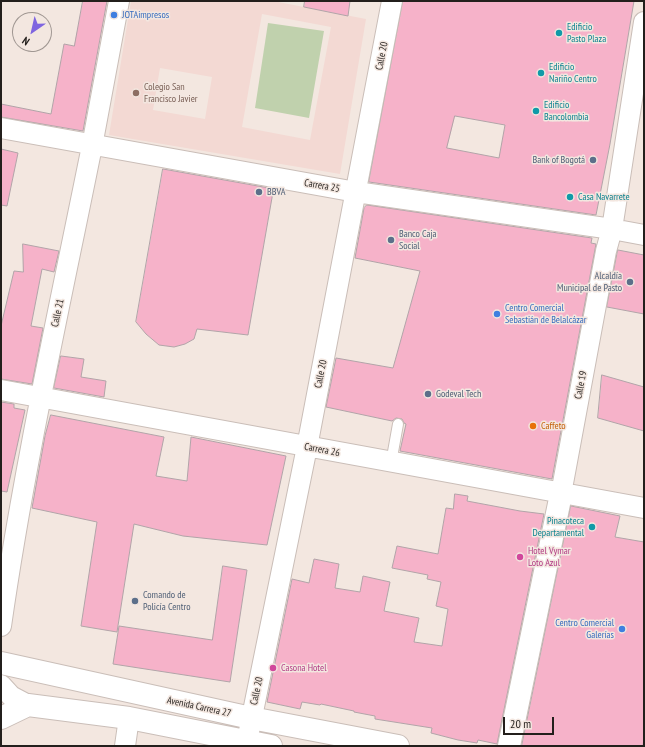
<!DOCTYPE html>
<html>
<head>
<meta charset="utf-8">
<style>
	body { margin:0 }
	#map { position:relative; width:645px; height:747px; overflow:hidden; background:#f3e7e0; font-family:"PT Sans Narrow",sans-serif }
	canvas { display:block }
	.frame { position:absolute; inset:0; border:2px solid #231f1c; pointer-events:none }
	.north { position:absolute; left:12px; top:12px; width:40px; height:40px; box-sizing:border-box; background:#f3e7e0; border:1px solid #a09792; border-radius:50%; rotate:214deg; font-size:11px; font-weight:700; line-height:16px; text-align:center; color:#231f1c }
	.north::after { content:''; display:block; margin:auto; width:14px; height:18px; background:#7f65e0; clip-path:polygon(50% 0,100% 100%,50% 72%,0 100%) }
	.scale { position:absolute; left:503px; top:717px; width:51px; height:18px; box-sizing:border-box; border:2px solid #231f1c; border-top:0; padding-left:5px; font-size:12px; line-height:14px; white-space:nowrap; color:#231f1c; -webkit-text-stroke:3px #f3e7e0; paint-order:stroke }
</style>
</head>
<body>
<div id="map">
<canvas width="645" height="747"></canvas>
<div class="frame"></div>
<div class="north">N</div>
<div class="scale">20 m</div>
</div>
<script>
const g = document.querySelector('canvas').getContext('2d');
g.lineJoin = 'round';
function fillPath(path, color) {
  g.fillStyle = color;
  g.fill(path, 'evenodd');
}
function trace(path, color, width, dash) {
  g.strokeStyle = color;
  g.lineWidth = width;
  g.lineCap = dash ? 'butt' : 'round';
  g.setLineDash(dash || []);
  g.stroke(path);
}
function drawText(font, color, halo, rows, align = 'center') {
  g.font = font + ' "PT Sans Narrow",sans-serif';
  g.lineWidth = 3;
  g.setLineDash([]);
  g.textBaseline = 'middle';
  g.strokeStyle = halo;
  g.fillStyle = color;
  for (const [text, x, y, turn = 0] of rows) {
    g.save();
    g.translate(x, y);
    g.rotate((+turn || 0) * Math.PI / 180);
    g.textAlign = isNaN(turn) ? turn : align;
    if (halo) g.strokeText(text, 0, 0);
    g.fillText(text, 0, 0);
    g.restore();
  }
}
const education = new Path2D(`
	M131,1H273L366,19L340,174L109,135ZM262,14L331,27L310,140L242,127ZM160,68L212,77L205,119L153,110Z`);
const green = new Path2D(`
	M268,23L324,31L309,118L255,108Z`);
const building = new Path2D(`
	M83,1H107L83,131L1,117V104L51,114L64,44L74,46Z
	M305,1H350L348,16L304,7Z
	M403,1H634L610,144L596,215L369,182ZM455,116L505,125L499,158L447,148Z
	M1,149L18,153L7,206L1,205Z
	M163,169L269,188L273,192L248,335L197,329L194,339L185,344L174,347L159,345L146,334L136,322Z
	M367,205L592,238L591,243L596,244L552,479L400,451L406,424L404,423L402,419L396,418L392,421L326,407L336,358L393,368L420,271L355,258L364,208Z
	M23,244L59,251L54,272L42,269L31,326L43,328L32,384L1,379V326L14,271L23,272Z
	M618,250L644,255V314L607,307Z
	M61,356L84,359L81,377L106,381L104,397L54,388Z
	M602,375L644,387V431L598,418Z
	M1,402L14,404V408L25,410L7,492L1,491Z
	M51,415L164,437L156,476L187,481L191,437L286,456L267,545L183,536L134,524L117,632L81,626L97,522L32,508L45,436Z
	M455,494L468,496L467,501L520,511L544,514L497,744L478,740L477,743L458,740L431,733L432,728L375,719V716L354,712V711L321,704L320,705L302,702L300,709L267,702L292,579L309,583L314,559L339,564L335,588L360,592L363,576L390,582L384,611L419,618L414,642L442,646L448,609L436,606L441,582L427,579L428,575L392,568L397,546L438,554L446,508L453,509Z
	M571,506L620,516L615,537L644,542V738L643,746H522Z
	M223,566L247,570L230,682L113,664L119,626L212,640Z`);
const lane = new Path2D(`
	M391,463L398,424`);
const street = new Path2D(`
	M1,128L356,192L612,229L644,235
	M1,390L644,508
	M561,494L606,251L612,229L644,22
	M1,626C24,465 60,305 92,146C101,97 110,49 119,1
	M1,685L11,696L28,705
	M125,746L129,718
	M246,746L307,447L392,1`);
const secondary = new Path2D(`
	M1,663L251,718L398,746
	M1,718L28,705L129,718L271,746
	M509,746L561,494`);
const markers = [
	[114,15,4,"#3f7fe0"],
	[559,33,4,"#0f9aa8"],
	[541,73,4,"#0f9aa8"],
	[136,93,4,"#8d6e63"],
	[536,111,4,"#0f9aa8"],
	[593,160,4,"#5c6f8a"],
	[259,192,4,"#5c6f8a"],
	[570,197,4,"#0f9aa8"],
	[391,240,4,"#5c6f8a"],
	[630,282,4,"#5c6f8a"],
	[497,314,4,"#3f7fe0"],
	[428,394,4,"#5c6f8a"],
	[533,426,4,"#e8710a"],
	[592,527,4,"#0f9aa8"],
	[520,557,4,"#d1479c"],
	[135,601,4,"#5c6f8a"],
	[622,629,4,"#3f7fe0"],
	[273,668,4,"#d1479c"]
];
const shopNames = [
	["JOTAimpresos",122,15],
	["Centro Comercial",505,308],
	["Sebastián de Belalcázar",505,320],
	["Centro Comercial",614,623,"right"],
	["Galerías",614,635,"right"]
];
const cultureNames = [
	["Edificio",567,27],
	["Pasto Plaza",567,39],
	["Edificio",549,67],
	["Nariño Centro",549,79],
	["Edificio",544,105],
	["Bancolombia",544,117],
	["Casa Navarrete",578,197],
	["Pinacoteca",584,521,"right"],
	["Departamental",584,533,"right"]
];
const streetNames = [
	["Calle 20",382,56,-79],
	["Carrera 25",322,186,10],
	["Calle 21",58,313,-78],
	["Calle 20",321,374,-79],
	["Calle 19",581,385,-79],
	["Carrera 26",322,450,11],
	["Calle 20",257,691,-78],
	["Avenida Carrera 27",199,707,12]
];
const educationNames = [
	["Colegio San",144,87],
	["Francisco Javier",144,99]
];
const serviceNames = [
	["Bank of Bogotá",585,160,"right"],
	["BBVA",267,192],
	["Banco Caja",399,234],
	["Social",399,246],
	["Alcaldía",622,276,"right"],
	["Municipal de Pasto",622,288,"right"],
	["Godeval Tech",436,394],
	["Comando de",143,595],
	["Policía Centro",143,607]
];
const foodNames = [
	["Caffeto",541,426]
];
const hotelNames = [
	["Hotel Vymar",528,551],
	["Loto Azul",528,563],
	["Casona Hotel",281,668]
];
fillPath(education, '#f3d9d3');
fillPath(green, '#c0d1ad');
fillPath(building, '#f6b2c9');
trace(building, '#b1a4a8', 1);
trace(lane, '#cabeb8', 12);
trace(street, '#cabeb8', 22);
trace(secondary, '#cabeb8', 24);
trace(lane, '#fff', 10);
trace(street, '#fff', 20);
trace(secondary, '#fff', 22);
for (const [x, y, r, color] of markers) {
  const dot = new Path2D();
  dot.arc(x, y, r, 0, 2 * Math.PI);
  g.fillStyle = color;
  g.fill(dot);
  trace(dot, '#f3e7e0', 1.5);
}
drawText('10px', '#366cbe', '#f3e7e0', shopNames, 'left');
drawText('10px', '#0d838f', '#f3e7e0', cultureNames, 'left');
drawText('10px', '#231f1c', '#f3e7e0', streetNames);
drawText('10px', '#785e54', '#f3e7e0', educationNames, 'left');
drawText('10px', '#4e5e75', '#f3e7e0', serviceNames, 'left');
drawText('10px', '#c56008', '#f3e7e0', foodNames, 'left');
drawText('10px', '#b23c85', '#f3e7e0', hotelNames, 'left');
</script>
</body>
</html>
